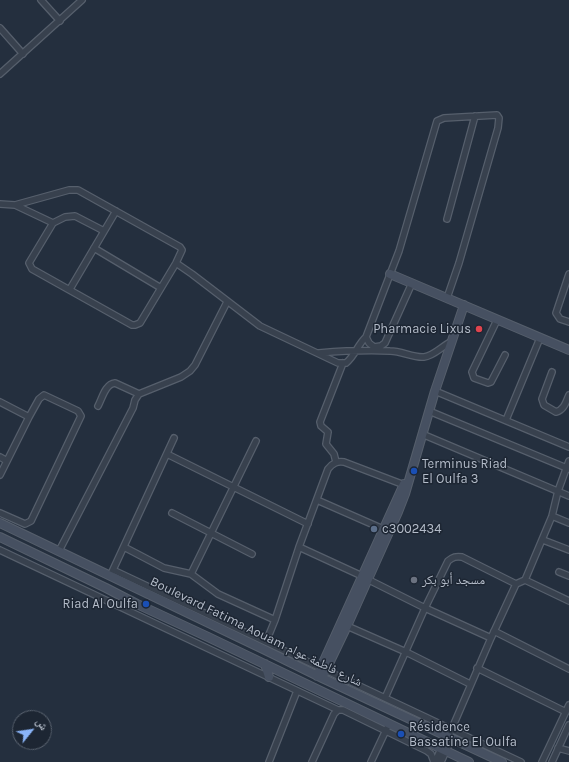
<!DOCTYPE html>
<html>
<head>
<meta charset="utf-8">
<style>
	body { margin:0 }
	#map { position:relative; width:569px; height:762px; overflow:hidden; background:#242f3e; font-family:Karla,"Noto Naskh Arabic",sans-serif }
	canvas { display:block }
	.north { position:absolute; left:12px; top:710px; width:40px; height:40px; box-sizing:border-box; background:#1d2633; border:1px solid #59626f; border-radius:50%; rotate:60deg; font-size:11px; font-weight:700; line-height:16px; text-align:center; color:#b4bcc9 }
	.north::after { content:''; display:block; margin:auto; width:14px; height:18px; background:#8ab4f8; clip-path:polygon(50% 0,100% 100%,50% 72%,0 100%) }
</style>
</head>
<body>
<div id="map">
<canvas width="569" height="762"></canvas>
<div class="north">ش</div>
</div>
<script>
const g = document.querySelector('canvas').getContext('2d');
g.lineJoin = 'round';
function trace(path, color, width, dash) {
  g.strokeStyle = color;
  g.lineWidth = width;
  g.lineCap = dash ? 'butt' : 'round';
  g.setLineDash(dash || []);
  g.stroke(path);
}
function drawText(font, color, halo, rows, align = 'center') {
  g.font = font + ' Karla,"Noto Naskh Arabic",sans-serif';
  g.lineWidth = 3;
  g.setLineDash([]);
  g.textBaseline = 'middle';
  g.strokeStyle = halo;
  g.fillStyle = color;
  for (const [text, x, y, turn = 0] of rows) {
    g.save();
    g.translate(x, y);
    g.rotate((+turn || 0) * Math.PI / 180);
    g.textAlign = isNaN(turn) ? turn : align;
    if (halo) g.strokeText(text, 0, 0);
    g.fillText(text, 0, 0);
    g.restore();
  }
}
const street = new Path2D(`
	M41,0L60,21
	M0,28L23,54
	M0,74L82,0
	M0,204L15,205L53,223
	M15,205L69,190H78L180,247L182,250L176,263L140,323L135,325H132L32,269L29,263L53,223L65,217L75,216L104,231
	M447,219L475,116
	M94,248L161,288
	M176,263L192,274L260,326L338,363H346C355,356 358,344 366,337L399,251L437,121L444,118L497,115L499,118L498,128L459,263L447,298
	M569,274L556,313L560,319L569,322
	M70,289L116,211
	M497,320L472,372L474,378L488,383L491,382L505,355
	M366,337L369,343L374,347L381,346L385,343L412,283
	M319,353C343,351 367,350 390,351C402,351 413,358 424,357C434,356 442,346 451,342
	M552,372L542,399L544,405L556,412C564,410 566,402 569,395
	M435,391L569,447
	M0,402L29,417L0,475
	M98,406C102,399 105,384 115,383L139,394
	M429,411L569,469
	M506,420L540,338
	M422,434L569,496
	M167,454L308,524
	M0,457L7,461
	M336,462L334,454L326,444L328,432L321,426L320,422L343,363
	M317,500L383,529
	M0,513L25,524L31,521L81,416L78,411L44,395L39,399L29,417
	M172,513L252,554
	M552,516L569,523
	M543,540L569,550
	M124,547L164,568L191,574L218,594L275,620
	M299,547L362,576
	M0,550L338,710
	M59,551L133,408L135,400L139,394L181,377L190,371L195,365L227,302
	M113,570L521,762
	M112,572L174,438
	M559,572L569,576
	M191,574L256,441
	M367,579L425,608L491,638L450,733
	M525,580L569,601
	M347,626L406,652L470,684
	M494,631L569,669
	M491,638L516,584L525,580L552,516L558,491L569,461
	M266,642L275,620L299,547L328,469C333,463 337,461 344,462L407,486
	M477,668L566,712
	M385,698L425,608L448,561C453,557 456,556 462,557L516,584
	M558,748L569,751
	M269,762L297,691
	M312,762L334,714L338,710H343L427,751L431,754L434,762
	M371,762L387,728
	M435,762L447,736
	M441,762L452,738
	M542,762L569,705
	M552,762L569,725`);
const secondary = new Path2D(`
	M390,274L569,350
	M0,523L265,650L322,678L502,762
	M0,537L106,588L137,604L208,637L469,762
	M265,664L269,677
	M317,676L404,484
	M322,678L347,626L398,512L405,494L435,391L464,305`);
const markers = [
	[479,329,4,"#e0444e"],
	[414,471,4,"#1a4fb4"],
	[374,529,4,"#5c6f8a"],
	[414,580,4,"#6b7280"],
	[146,604,4,"#1a4fb4"],
	[401,734,4,"#1a4fb4"]
];
const poiNames = [
	["Pharmacie Lixus",471,329,"right"],
	["Terminus Riad",422,464],
	["El Oulfa 3",422,479],
	["c3002434",382,529],
	["مسجد أبو بكر",422,580],
	["Riad Al Oulfa",138,604,"right"],
	["Résidence",409,727],
	["Bassatine El Oulfa",409,742]
];
const streetNames = [
	["Boulevard Fatima Aouam شارع فاطمة عوام",256,632,26]
];
trace(street, '#565f6c', 8);
trace(secondary, '#565f6c', 10);
trace(street, '#38414e', 5.5);
trace(secondary, '#465061', 8);
for (const [x, y, r, color] of markers) {
  const dot = new Path2D();
  dot.arc(x, y, r, 0, 2 * Math.PI);
  g.fillStyle = color;
  g.fill(dot);
  trace(dot, '#1d2633', 1.5);
}
drawText('13px', '#b4bcc9', '#1d2633', poiNames, 'left');
drawText('13px', '#b4bcc9', '#1d2633', streetNames);
</script>
</body>
</html>
